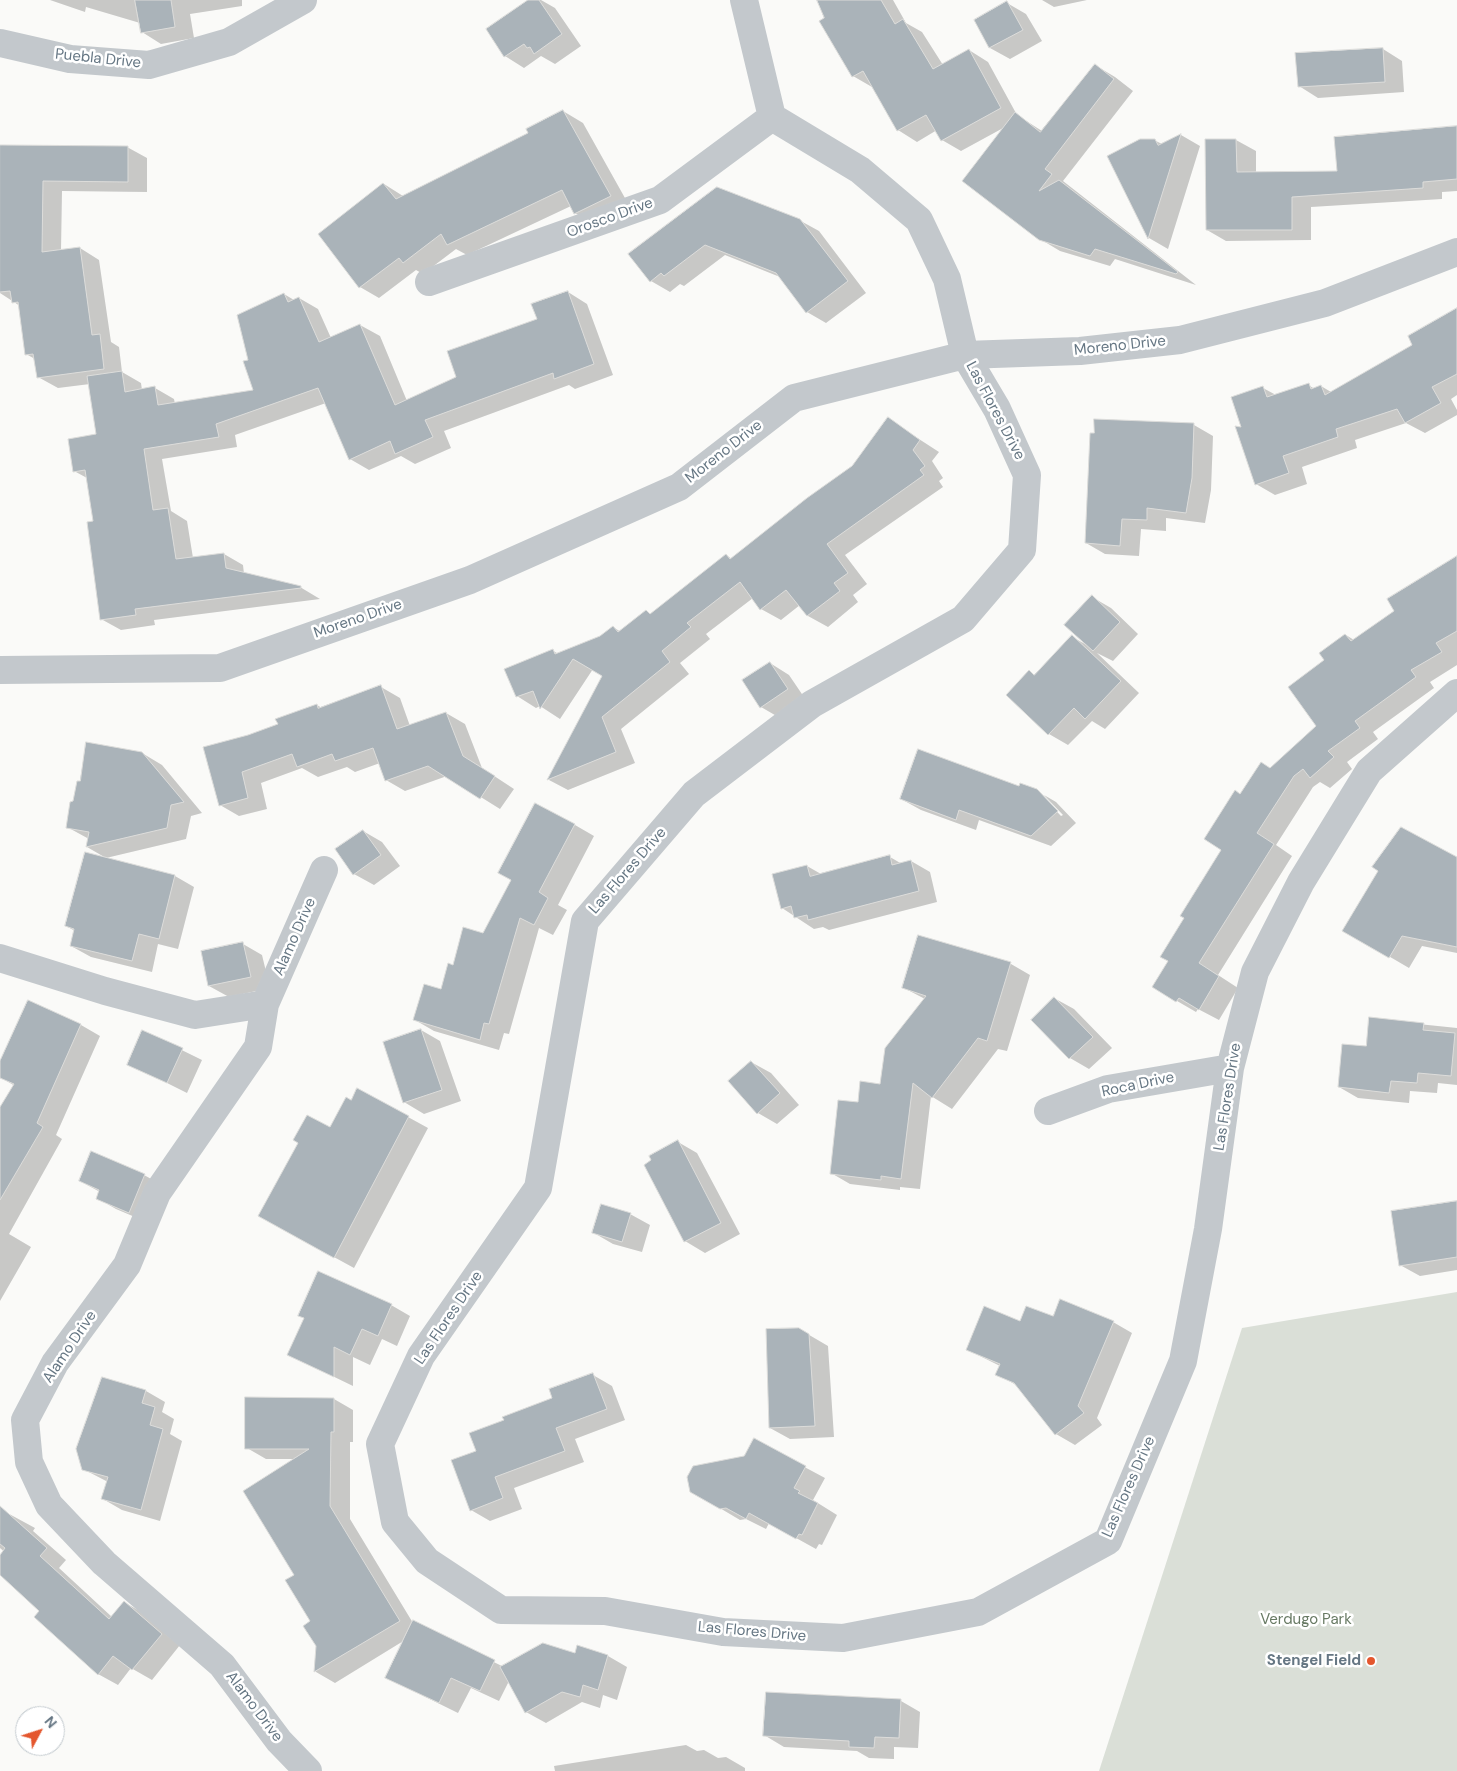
<!DOCTYPE html>
<html>
<head>
<meta charset="utf-8">
<style>
	body { margin:0 }
	#map { position:relative; width:1457px; height:1771px; overflow:hidden; background:#fafaf8; font-family:"DM Sans",sans-serif }
	canvas { display:block }
	.north { position:absolute; left:15px; top:1706px; width:50px; height:50px; box-sizing:border-box; background:#fff; border:1px solid #c1c8cd; border-radius:50%; rotate:50deg; font-size:14px; font-weight:700; line-height:20px; text-align:center; color:#657683 }
	.north::after { content:''; display:block; margin:auto; width:18px; height:22px; background:#e4572e; clip-path:polygon(50% 0,100% 100%,50% 72%,0 100%) }
</style>
</head>
<body>
<div id="map">
<canvas width="1457" height="1771"></canvas>
<div class="north">N</div>
</div>
<script>
const g = document.querySelector('canvas').getContext('2d');
g.lineJoin = 'round';
function fillPath(path, color) {
  g.fillStyle = color;
  g.fill(path, 'evenodd');
}
function trace(path, color, width, dash) {
  g.strokeStyle = color;
  g.lineWidth = width;
  g.lineCap = dash ? 'butt' : 'round';
  g.setLineDash(dash || []);
  g.stroke(path);
}
function drawText(font, color, halo, rows, align = 'center') {
  g.font = font + ' "DM Sans",sans-serif';
  g.lineWidth = 5;
  g.setLineDash([]);
  g.textBaseline = 'middle';
  g.strokeStyle = halo;
  g.fillStyle = color;
  for (const [text, x, y, turn = 0] of rows) {
    g.save();
    g.translate(x, y);
    g.rotate((+turn || 0) * Math.PI / 180);
    g.textAlign = isNaN(turn) ? turn : align;
    if (halo) g.strokeText(text, 0, 0);
    g.fillText(text, 0, 0);
    g.restore();
  }
}
const green = new Path2D(`
	M1457,1292V1771H1099L1242,1328Z`);
const shadow = new Path2D(`
	M50,0H242V6L190,14L194,38L161,44L142,32L140,23L86,7L85,12Z
	M530,0H541L555,8L581,46L555,64L541,56L524,68L505,56L487,30Z
	M819,0H893L906,23L922,32L943,65L969,50L988,62L1017,115L1042,131L1095,65L1115,77L1133,91L1063,181L1196,285L1115,259L1110,266L1060,251L1040,239L1005,127L961,151L942,140L937,130L917,142L898,130L872,87L853,76Z
	M1042,0H1087L1054,7Z
	M1007,3L1026,14L1042,41L1010,59L990,48L975,20Z
	M1383,49L1402,61L1404,92L1318,98L1299,86Z
	M563,111L583,123L630,207L594,224L575,213L571,206L467,255L456,249L423,274L416,270L379,298L360,287L384,184L403,196L530,134Z
	M1457,127V191L1442,192V199L1311,207V240L1226,241L1207,230V140H1236L1256,151V173L1338,172Z
	M1181,135L1200,146L1168,249L1149,238L1108,157L1154,140L1162,144Z
	M0,146L127,147L147,158V192L62,191L61,251L80,248L99,260L111,342L119,347L122,372L141,383L142,390L155,388L174,399L175,404L255,391L249,360L284,294L294,300L299,298L318,309L331,338L360,325L380,336L407,401L458,377L538,320L568,292L587,304L613,375L575,389L569,385L444,431L451,448L415,464L401,456L369,470L350,459L326,403L235,435L237,447L162,459L171,511L187,521L193,558L224,554L243,565L244,574L300,587L320,599L154,620L155,625L121,630L101,619L94,522L87,478L74,471L98,435L90,384L58,388L38,377L35,359L26,354L20,306L0,293Z
	M717,188L799,220L819,231L866,293L826,323L807,312L780,277L725,255L684,286L680,284L670,292L651,281Z
	M1457,310V395L1451,399L1457,410V415L1425,433L1406,423L1355,440L1357,448L1302,467L1307,484L1275,495L1256,484L1243,428L1263,388L1276,395L1308,385L1315,389L1321,386L1331,392L1414,345Z
	M888,419L939,452L932,461L943,478L939,481L943,487L845,555L867,584L853,595L858,602L828,627L808,616L800,605L781,620L761,609L753,598L706,634L710,639L680,663L689,674L621,729L635,763L568,790L549,780L604,676L593,669L560,719L540,706L536,708L517,696L553,651L559,654L601,638L613,627L621,632L646,611L651,614L726,555L732,559L853,467Z
	M1096,420L1194,425L1213,436L1211,490L1205,523L1166,518V531L1141,529L1139,556L1105,554L1086,543Z
	M1457,558V665L1430,682L1434,688L1373,732L1378,739L1347,762L1352,769L1330,788L1320,782L1313,787L1276,845L1292,856L1218,975L1238,988L1219,1020L1198,1009L1196,1012L1153,987L1169,960L1185,918L1222,850L1241,795L1318,726L1326,661L1346,635L1354,640L1396,611Z
	M1092,597L1111,608L1138,634L1113,661L1097,653L1139,693L1105,729L1092,721L1068,745L1049,734L1008,695L1029,672L1036,676L1072,637L1087,645Z
	M770,663L789,675L806,700L780,718L761,707Z
	M381,687L400,698L410,726L446,713L465,724L482,768L514,789L500,809L447,776L405,791L386,780L380,763L355,772L347,767L318,777L302,768L261,783L267,809L239,816L220,805L248,737L279,725L317,705L322,708Z
	M142,753L162,765L202,813L191,816L186,839L106,858L87,847L89,839L67,827Z
	M1019,787L1036,791L1042,794H1040L1061,816L1063,815L1044,795L1056,802L1076,823L1051,846L979,820L976,830L921,810L901,799Z
	M575,825L594,836L558,905L567,910L553,935L539,928L509,1034L504,1033L499,1050L434,1031L415,1020L442,991L454,966L484,934Z
	M363,831L382,842L400,866L374,885L354,874Z
	M890,857L902,864L911,861L930,872L937,902L829,930L823,927L814,929L782,908L807,866L821,874Z
	M1457,858V953L1422,946L1409,968L1344,930Z
	M175,876L194,887L178,949L158,944L152,972L91,957L71,946L75,931L66,926Z
	M919,936L1011,964L1030,975L1007,1051L998,1049L952,1109L931,1096L920,1189L900,1187V1190L850,1184L831,1173L859,1103L881,1085L925,999L904,988Z
	M243,944L262,955L270,988L229,997L209,986Z
	M1054,998L1074,1009L1112,1048L1089,1069L1070,1058L1032,1020Z
	M1370,1019L1457,1028V1085L1438,1083L1437,1093L1410,1091L1409,1103L1358,1098L1339,1087L1367,1047Z
	M81,1025L100,1036L56,1135L62,1139L9,1234L31,1247L0,1301V1110L15,1086L0,1077V1064Z
	M421,1030L440,1041L461,1101L424,1114L404,1102Z
	M143,1031L202,1060L187,1093L129,1064Z
	M751,1062L771,1073L799,1105L777,1124L758,1113Z
	M352,1101L408,1117L428,1128L354,1268L279,1227L330,1129Z
	M678,1142L697,1153L740,1234L705,1253L685,1241L645,1165Z
	M144,1175L164,1186L149,1223L116,1209L97,1198L100,1192L80,1181Z
	M1457,1202V1270L1420,1276L1400,1265Z
	M630,1214L650,1225L642,1252L613,1244L594,1233Z
	M391,1305L410,1316L397,1346L382,1339L370,1365L353,1357V1386L289,1355L305,1318Z
	M1053,1318L1113,1322L1132,1333L1097,1418L1102,1425L1075,1445L1056,1434L1016,1385L997,1374L1000,1366L968,1350L1020,1322Z
	M799,1329L828,1346L834,1437L790,1439L770,1428Z
	M593,1375L612,1386L625,1420L575,1439L584,1462L514,1488L522,1509L490,1521L471,1510L505,1421L554,1398Z
	M103,1379L146,1391L165,1402L162,1412L174,1419L170,1434L182,1441L160,1521L122,1510L103,1499L108,1482L83,1469Z
	M334,1399L353,1410V1442H350V1519L413,1623L504,1667L575,1654L608,1656L627,1667L617,1700L603,1695L600,1708L582,1702L546,1723L526,1712L509,1681L499,1701L471,1688L458,1713L387,1678L405,1640L335,1683L316,1672L317,1646L296,1575L295,1459H266L247,1448Z
	M754,1440L825,1478L813,1500L837,1515L822,1545L819,1544L816,1549L769,1523L766,1529L746,1519L740,1520L691,1491L745,1457Z
	M0,1509L35,1528L33,1531L66,1560L59,1568L112,1617L124,1602L143,1613L180,1645L152,1680L131,1668L118,1685L98,1674L40,1611L24,1569L0,1548Z
	M901,1701L920,1712L918,1748L894,1747V1759L869,1758L857,1751L784,1747L764,1735Z
	M686,1745L697,1751L704,1750L718,1758L726,1757L745,1768V1771H555L554,1766Z`);
const building = new Path2D(`
	M135,0H171L175,27L141,33Z
	M528,0H539L562,34L534,54L530,47L527,48L524,44L504,57L486,29Z
	M817,0H881L895,24L903,19L933,69L969,49L1001,108L941,141L926,115L897,131L863,71L852,77L819,21L824,18Z
	M1007,1L1023,30L989,48L974,20Z
	M1383,48L1385,82L1298,87L1295,53Z
	M1095,64L1114,79L1045,169L1052,174L1039,191L1059,180L1178,272L1176,274L1095,249L1090,256L1039,240L962,181L1015,112L1040,132Z
	M563,110L611,196L574,214L562,190L447,245L441,234L403,263L399,258L359,288L318,234L383,183L396,199L528,133L526,129Z
	M1457,126V179L1423,182V188L1292,197V230H1206L1205,139H1236L1237,172L1337,171L1334,137Z
	M1181,134L1148,239L1107,156L1140,139H1155L1158,145Z
	M0,145L128,146V182L43,181L42,252L80,247L92,335L100,334L104,369L37,378L33,354L25,355L18,302L12,303L10,291L0,292Z
	M717,187L800,219L848,281L806,313L776,273L705,245L664,276L661,273L650,282L628,254Z
	M568,291L594,364L554,379L553,373L425,420L433,437L395,454L390,441L349,460L318,388L216,424L219,437L144,449L153,510L168,508L176,559L224,553L226,568L301,586V588L135,609L136,615L100,620L87,522L93,521L85,470L73,472L68,439L96,434L87,376L122,371L125,392L155,386L158,405L253,390L243,361L248,360L237,315L284,293L288,302L299,297L319,342L360,324L395,405L456,377L447,351L537,319L531,304Z
	M1457,308V374L1432,387L1441,403L1405,423L1397,409L1336,429L1338,437L1283,456L1289,473L1255,485L1235,426L1241,427L1231,397L1263,386L1267,397L1309,383L1311,389L1321,385L1325,395L1412,345L1408,336Z
	M888,417L920,440L913,450L925,466L920,470L924,475L827,544L848,573L834,583L840,591L807,616L786,590L760,610L740,582L687,623L691,627L662,651L670,662L602,717L616,752L547,780L602,676L573,659L540,709L533,691L516,697L504,669L553,649L555,654L600,636L613,626L618,632L646,610L650,614L726,554L730,559L807,498L852,466Z
	M1094,419L1194,423L1192,478L1186,513L1147,508V520L1122,519L1120,546L1085,543L1090,433H1094Z
	M1457,556V631L1436,643L1442,652L1411,670L1416,677L1355,721L1360,728L1328,751L1334,757L1310,778L1303,769L1294,776L1257,833L1274,844L1199,963L1219,976L1199,1010L1179,998L1176,1002L1152,987L1168,961L1160,957L1184,918L1180,916L1221,850L1204,839L1235,790L1240,794L1261,762L1270,768L1316,726L1288,687L1324,660L1319,653L1345,634L1351,641L1394,611L1387,599Z
	M1092,595L1120,622L1093,651L1064,625Z
	M1072,635L1121,681L1085,719L1074,708L1048,735L1006,695L1029,670L1034,675Z
	M770,662L788,689L760,708L742,680Z
	M381,685L397,729L446,712L463,756L495,776L480,799L428,766L385,781L373,748L335,761L332,754L297,767L292,754L242,772L248,798L219,806L203,747L248,735L278,724L275,719L317,704L318,708Z
	M86,742L142,752L184,802L171,805L167,828L86,847L89,832L66,828L70,802L73,801L77,781H80Z
	M918,749L1019,786L1020,783L1037,789L1058,811L1031,836L959,810L956,820L900,799Z
	M535,803L575,824L539,892L548,898L534,925L520,918L489,1024L484,1023L480,1040L413,1020L424,984L441,989L448,963L453,965L463,927L483,933L511,880L498,873Z
	M1401,827L1457,857V947L1402,936L1389,958L1342,931L1378,871L1372,867Z
	M363,830L381,855L353,875L335,849Z
	M85,852L175,875L159,939L139,934L132,961L70,946L74,929L65,926Z
	M890,855L892,865L911,860L919,891L808,920L807,915L794,918L791,906L781,909L772,874L807,865L810,876Z
	M918,935L1011,962L987,1041L978,1038L932,1098L913,1083L901,1179L881,1176V1180L830,1174L838,1100L858,1102L860,1081L880,1084L885,1048L926,996L902,988Z
	M243,942L251,977L208,986L201,951Z
	M1054,997L1093,1037L1069,1059L1031,1020Z
	M28,1000L81,1024L37,1123L43,1127L0,1200V1107L14,1084L0,1078V1061Z
	M1369,1017L1424,1023L1423,1030L1455,1033L1451,1076L1418,1073L1417,1083L1391,1081L1389,1093L1338,1087L1342,1044L1366,1046Z
	M421,1029L442,1090L403,1103L383,1042Z
	M142,1030L183,1048L167,1083L127,1065Z
	M751,1061L780,1093L757,1114L728,1081Z
	M357,1088L409,1116L334,1258L258,1216L298,1143L293,1140L307,1115L330,1127L346,1097L351,1100Z
	M678,1140L721,1223L684,1242L644,1165L651,1160L649,1156Z
	M91,1151L145,1174L129,1213L96,1199L99,1190L79,1181Z
	M1457,1201V1257L1399,1266L1391,1211Z
	M601,1204L631,1213L622,1242L592,1233Z
	M318,1271L392,1304L378,1336L362,1329L350,1355L334,1347V1377L287,1355L304,1318L298,1316Z
	M1060,1299L1114,1321L1078,1406L1084,1413L1055,1435L1014,1383L995,1375L1000,1364L966,1350L984,1306L1020,1321L1026,1306L1053,1316Z
	M799,1328L809,1334L815,1426L769,1428L766,1329Z
	M593,1373L607,1409L556,1428L565,1451L495,1477L503,1498L470,1511L451,1460L476,1451L469,1433L504,1420L502,1417L552,1398L549,1389Z
	M102,1377L146,1390L142,1403L155,1407L150,1425L163,1429L141,1510L101,1499L108,1477L82,1470L76,1449Z
	M245,1397L334,1398V1432H331L330,1506L400,1621L314,1672L316,1646L303,1626L310,1621L285,1580L294,1575L243,1491L309,1449H245Z
	M754,1438L806,1466L794,1488L800,1491L798,1493L818,1503L802,1535L799,1534L796,1539L749,1513L746,1519L726,1508L720,1509L690,1492L687,1477L693,1466L744,1456Z
	M0,1506L47,1548L40,1556L109,1619L124,1601L162,1634L132,1670L113,1656L98,1675L34,1617L39,1611L0,1575V1555L5,1548L0,1544Z
	M413,1620L495,1660L480,1691L451,1678L439,1703L385,1678Z
	M543,1643L575,1653L577,1645L608,1655L598,1690L583,1685L580,1697L562,1692L525,1713L500,1667Z
	M766,1692L901,1699L899,1738L875,1737L874,1748L849,1747V1741L763,1736Z`);
const minor = new Path2D(`
	M744,0L772,117L860,170L919,220L947,279L965,355L997,409L1027,475L1022,550L963,619L812,704L694,794L585,921L538,1188L421,1356L380,1444L395,1522L427,1561L501,1610L605,1611L723,1632L843,1638L978,1612L1108,1541L1183,1361L1208,1229L1230,1068L1255,972L1301,882L1369,771L1457,693
	M0,43L70,59L149,65L229,42L303,0
	M429,282L660,200L772,117
	M0,670L220,668L470,580L679,487L794,398L965,355L1080,351L1180,340L1325,303L1457,252
	M0,958L105,991L195,1015L265,1004
	M1048,1111L1108,1089L1230,1068
	M308,1771L279,1741L222,1665L104,1563L49,1505L29,1462L25,1420L55,1363L127,1265L157,1193L258,1047L265,1004L324,870`);
const markers = [
	[1371,1661,5,"#e4572e"]
];
const streetNames = [
	["Puebla Drive",98,59,6],
	["Orosco Drive",610,218,-20],
	["Moreno Drive",1120,346,-6],
	["Las Flores Drive",995,411,62],
	["Moreno Drive",724,452,-38],
	["Moreno Drive",358,619,-19],
	["Las Flores Drive",628,871,-49],
	["Alamo Drive",295,937,-66],
	["Roca Drive",1138,1085,-12],
	["Las Flores Drive",1228,1097,-81],
	["Las Flores Drive",449,1318,-56],
	["Alamo Drive",70,1347,-56],
	["Las Flores Drive",1129,1487,-66],
	["Las Flores Drive",752,1632,5],
	["Alamo Drive",254,1707,53]
];
const parkNames = [
	["Verdugo Park",1306,1620]
];
const poiNames = [
	["Stengel Field",1361,1661]
];
fillPath(green, '#dadfd7');
fillPath(shadow, '#0003');
fillPath(building, '#aab3b9');
trace(building, '#dcdcda', 1);
trace(minor, '#c3c8cc', 28);
for (const [x, y, r, color] of markers) {
  const dot = new Path2D();
  dot.arc(x, y, r, 0, 2 * Math.PI);
  g.fillStyle = color;
  g.fill(dot);
  trace(dot, '#fff', 2);
}
drawText('15px', '#657683', '#fff', streetNames);
drawText('15px', '#687a64', '#fff', parkNames);
drawText('bold 15px', '#657683', '#fff', poiNames, 'right');
</script>
</body>
</html>
